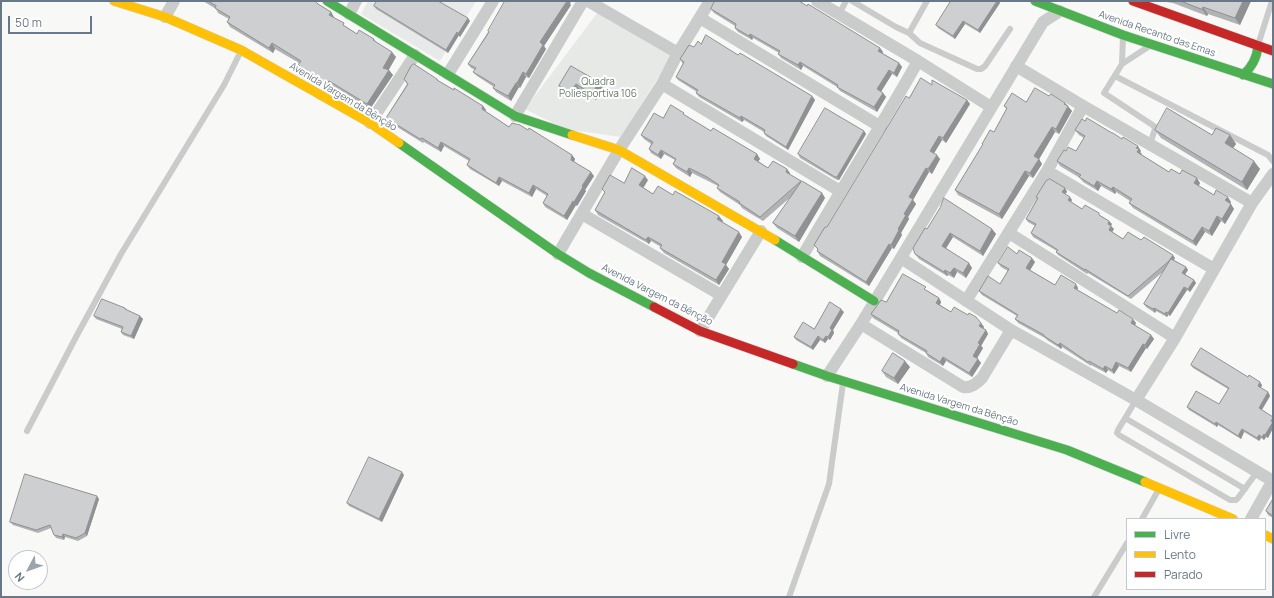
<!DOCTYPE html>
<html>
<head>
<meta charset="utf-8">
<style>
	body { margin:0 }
	#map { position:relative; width:1274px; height:598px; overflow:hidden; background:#f8f8f7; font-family:Manrope,sans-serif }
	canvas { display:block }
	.frame { position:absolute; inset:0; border:2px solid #697886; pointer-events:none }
	.legend { position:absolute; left:1126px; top:518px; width:140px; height:72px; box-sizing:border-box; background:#fff; border:1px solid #c3c9cf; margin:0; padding:5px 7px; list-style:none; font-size:12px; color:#697886 }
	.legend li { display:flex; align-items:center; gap:8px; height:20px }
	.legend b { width:20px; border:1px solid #c3c9cf }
	.north { position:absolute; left:8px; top:550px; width:40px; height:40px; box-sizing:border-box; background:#fff; border:1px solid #c3c9cf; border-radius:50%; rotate:229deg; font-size:11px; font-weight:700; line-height:16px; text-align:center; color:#697886 }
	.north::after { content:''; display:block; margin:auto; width:14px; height:18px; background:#9ba5ae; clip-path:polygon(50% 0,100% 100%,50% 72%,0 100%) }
	.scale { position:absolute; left:8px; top:16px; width:84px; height:18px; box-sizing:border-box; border:2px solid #697886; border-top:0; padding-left:5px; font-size:12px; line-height:14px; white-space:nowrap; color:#697886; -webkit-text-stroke:3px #fff; paint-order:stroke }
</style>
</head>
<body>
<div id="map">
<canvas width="1274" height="598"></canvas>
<div class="frame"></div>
<ul class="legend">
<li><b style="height:5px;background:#4caf50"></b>Livre</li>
<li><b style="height:5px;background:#ffc107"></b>Lento</li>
<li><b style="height:5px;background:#c62828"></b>Parado</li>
</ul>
<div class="north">N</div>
<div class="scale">50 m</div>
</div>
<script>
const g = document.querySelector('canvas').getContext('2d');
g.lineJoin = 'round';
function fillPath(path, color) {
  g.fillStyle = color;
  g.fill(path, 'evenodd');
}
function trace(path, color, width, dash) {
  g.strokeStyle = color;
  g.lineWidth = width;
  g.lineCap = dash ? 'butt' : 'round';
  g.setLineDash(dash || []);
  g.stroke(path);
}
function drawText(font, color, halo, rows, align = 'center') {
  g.font = font + ' Manrope,sans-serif';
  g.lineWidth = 4;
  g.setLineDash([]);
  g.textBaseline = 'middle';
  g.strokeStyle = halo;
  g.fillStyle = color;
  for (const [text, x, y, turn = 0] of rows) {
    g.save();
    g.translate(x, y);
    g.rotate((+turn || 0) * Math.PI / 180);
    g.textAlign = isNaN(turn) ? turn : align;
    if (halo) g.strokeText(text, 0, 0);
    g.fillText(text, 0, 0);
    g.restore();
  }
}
const built = new Path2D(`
	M368,1H476L440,61L361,14Z`);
const green = new Path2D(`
	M598,12L672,55L621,137L565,129L525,109Z`);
const lane = new Path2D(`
	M852,1L896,27L909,33L927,1
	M839,14L846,1
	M909,33L920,43L977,69H981L985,66L1010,29
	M1258,45L1272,1
	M1148,47L1122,64L1104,93L1154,126L1155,129L1150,144
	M1122,64L1123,36
	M1115,76L1268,155L1273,161
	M1136,400L1118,430L1117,433L1119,435L1230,500H1236L1238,498L1257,472
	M1125,418L1245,489
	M27,431L76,337L121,254L224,85L241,51
	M1142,519L1159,489
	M789,597L829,484L843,383
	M1094,597L1127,543`);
const street = new Path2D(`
	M588,1L678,53
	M817,1L918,61L991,107
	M349,14L356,1
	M165,17L174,1
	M700,18L881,127
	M1016,66L1083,106L1252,203
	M448,74L493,1
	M662,84L840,191
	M515,116L583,1
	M370,123L415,55
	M1047,171L1214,269
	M582,214L721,295
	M1009,233L1175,338
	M558,254L619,150L662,84L678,53L710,1
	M802,257C840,191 881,127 918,61
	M901,258L1011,330L1136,400L1273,481
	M966,301L1047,171L1083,106
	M861,324L963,387C971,388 976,384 982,378L1011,330
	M700,331L761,231
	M827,376L861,324L1043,22L1060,11
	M1136,400L1175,338L1252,203L1273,174
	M1251,519L1273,480`);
const fast = new Path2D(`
	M327,1L515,116L572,135
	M1035,1L1123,35L1273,84
	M1243,75C1252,67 1257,58 1258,46
	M399,143L558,254L589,273L654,307
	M775,240L874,301
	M793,364L827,376L1067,450L1145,482`);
const slow = new Path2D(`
	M114,1L165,17L241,50L370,123L399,143
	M572,135L619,150L775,240
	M1145,482L1233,519
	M1265,535L1273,539`);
const jam = new Path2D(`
	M1133,1L1273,51
	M654,307L700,331L793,364`);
const wall = new Path2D(`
	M203,1H315L318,4L331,12L334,18L346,27L357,34L374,39L377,43L396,57L388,70L393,75L370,109L332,86L331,88L302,70L298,65L299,63L275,49L273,53L230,27L227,22L229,19L218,13L216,9Z
	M951,1H999L1000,3L980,33L965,24L955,39L938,28L936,25Z
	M1163,1H1251L1240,25L1208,14L1207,16L1173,3L1166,2Z
	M570,4L571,5L544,46L546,49L529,78L526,77L520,88L519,87L511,101L496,92L493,88L494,87L477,76L473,72L475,70L471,68L468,64L488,32V31Z
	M374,6L470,21L460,37L459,35L448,53L376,9Z
	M711,9L880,48L883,52L882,53L899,63L902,67L897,77L892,74L881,92L883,93L886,97L877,112L840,91L837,87L803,66L801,70L781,58L778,54L779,53L753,38L752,40L738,32L735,28V26L714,13Z
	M701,44L738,55L812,96L815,100L788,150L766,136L764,133V132L744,120L742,122L699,97L696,93L697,92L678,80L676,77L683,64L680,59L694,47Z
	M571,66L603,88L596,100L580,90L575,99L563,92L559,86Z
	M404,79H437L438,81L454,90L483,106L486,110L485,111L509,127L572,155L575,159L574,162L594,176L585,190L586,191L577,206L576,205L567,220L545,207L543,203L547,196L536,189L532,197L502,181L499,186L470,169L467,165L469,161L444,146L441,152L424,142L423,143L389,122L386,118L407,84Z
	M932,85L967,100L970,104L946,143L942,140L934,153L940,159L932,174L929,172L913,200L916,204L908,217L909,219L901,233L902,235L894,249L892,248L869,286L820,256L817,251L818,250L814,245L827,227L909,98Z
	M1026,102L1065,103L1072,111L1059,134L1055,132L1039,159L1042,164L1033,178L1029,176L1002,219L958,195L955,190L983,145L982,144L994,132L1007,109L1004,106Z
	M686,116L711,131L757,154L760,159L758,161L768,168L790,173V175L801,182L822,193L825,198L799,242L777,228L773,223L792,196L763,221L748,212L742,208L740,205L720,192L717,188L718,186L692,173L690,177L676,168L673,164L675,160L664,154L661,159L651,153L649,149L651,144L644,139L641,135L663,118Z
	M1075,130L1141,151L1140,152L1142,155L1169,172L1180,174L1200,183L1199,186L1214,195L1231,202L1230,204L1234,209L1225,224L1221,221L1212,236L1205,232L1196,246L1133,208L1129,203L1130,201L1116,192L1115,194L1101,186L1098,191L1083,182L1080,178L1060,166L1057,161L1066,151H1076L1084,138L1079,135Z
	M1155,130L1212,135H1230L1236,144L1233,148L1260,169L1247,190L1161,138Z
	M864,131L866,134L839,180H837L800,158L798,154Z
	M648,180L643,188L653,194L673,195L723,221L722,222L742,237L726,265L729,269L719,285L664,253L660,248L661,247L651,241L649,244L598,215L595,210L605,193L602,189L624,183Z
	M1065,188L1067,192L1065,194L1072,200L1071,202L1082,209L1101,216L1109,221L1112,224L1111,226L1114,229L1112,232L1123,239L1141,240L1175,258L1174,260L1186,267L1188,270L1185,274L1194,280L1196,283L1190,292L1187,290L1170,316L1168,315L1167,317L1156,311L1155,313L1146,307L1144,304L1164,271L1131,299L1088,273L1087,274L1058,255L1056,252L1057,251L1033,237L1031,233L1035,226L1028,222L1026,219L1037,199L1036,197Z
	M927,229H992L996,234L983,256L953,237L946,248L972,268L966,278L957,272L954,278L948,275L947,276L919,259L915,254Z
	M1017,254L1035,262L1030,270L1055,285L1078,288L1077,290L1117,313L1136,323L1135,325L1151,335L1154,339L1147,349L1146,348L1131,372L1119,366L1114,374L1108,370L1106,373L1091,365V366L1062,347L1061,349L1047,340L1045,338L1018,323L1015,319L1017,316L982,295L979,291L1000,284L1008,271L1001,267L998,263Z
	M928,291L939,298L941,302L940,305L951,312L981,323L984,327L983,328L986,330L988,334L981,346L983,348L977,358L981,363L972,377L946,361L943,366L928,357L926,353L901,338L898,334V333L873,318L871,314L886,302Z
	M125,308L127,310L140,316L143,319L134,339L123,335L121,332L122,329L96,319L94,316Z
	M844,312L833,330L834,333L830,340L828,339L825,343L820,340L813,350L796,340L794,337L814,329Z
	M1191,365L1262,385L1261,388L1268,392L1270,396L1262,410L1273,418V428L1268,438L1266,437L1264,440L1261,438L1259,441L1244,432L1241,439L1218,425L1217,427L1189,410L1187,407L1219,404L1228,389L1193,368Z
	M910,367L898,384L886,377L882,371Z
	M404,475L382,522L349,506L347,503Z
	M99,499L87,536L78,541L65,537L64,540L56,538L54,535L51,528L38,533L13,525L10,522Z
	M1273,499V518L1268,515L1266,511Z`);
const shadedWall = new Path2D(`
	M567,1H571L570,4L571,5L544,46L546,49L529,78L526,74L540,42Z
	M997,1H999L1000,3L980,33L978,30Z
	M1243,1H1251L1240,25L1235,18Z
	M1203,7L1208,14L1207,16L1202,9Z
	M331,12L334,17L333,20L329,15Z
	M468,18L470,21L460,37L458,34Z
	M963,21L965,24L955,39L953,36Z
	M457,32L459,35L448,53L446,50Z
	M750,34L753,38L752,40L749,36Z
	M272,43L275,49L273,53L269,48Z
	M880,48L883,52L881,55L878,51Z
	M392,52L396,57L387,73L383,68Z
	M800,62L803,66L801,70L798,65Z
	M899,63L902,67L897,77L894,73Z
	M389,70L393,75L370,109L367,104Z
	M889,70L892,74L880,93L877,89Z
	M523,72L526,77L520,88L517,83Z
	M329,81L332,86L331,88L327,83Z
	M599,82L603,88L596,100L592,94Z
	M516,83L519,87L511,101L508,96Z
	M576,84L580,90L575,99L570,93Z
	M883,93L886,97L877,112L874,107Z
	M812,96L815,100L788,150L786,147Z
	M967,100L970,104L946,143L943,138Z
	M1065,103L1072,111L1059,134L1056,129Z
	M483,106L486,110L484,113L482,109Z
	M741,116L744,120L742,122L740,118Z
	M1052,127L1055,132L1038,161L1034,156Z
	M864,131L866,134L839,180L837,177Z
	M1230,135L1236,144L1231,151L1225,143Z
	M939,136L942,140L933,155L930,151Z
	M441,142L444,146L441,152L438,148Z
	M1138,146L1141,151L1140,152L1142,154L1141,157L1137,152L1136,148Z
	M661,150L664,154L661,159L658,155Z
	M757,154L760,159L757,163L754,159Z
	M572,155L575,159L573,164L571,160Z
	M937,155L940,159L932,174L928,169Z
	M1039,159L1042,164L1033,178L1030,173Z
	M1254,161L1260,169L1247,190L1242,182Z
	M689,168L692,173L690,177L687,172Z
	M926,168L929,172L913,200L916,204L908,217L909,219L901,233L902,235L894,249L891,245L898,229L909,197Z
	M787,169L790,173L789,177L786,172Z
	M1025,171L1029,176L1002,219L999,214Z
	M591,172L594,176L585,190L586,191L577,206L574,202L582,186Z
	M645,176L648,180L642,190L639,185Z
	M499,177L502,181L499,186L496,183Z
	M1197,178L1200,183L1197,188L1194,183Z
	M1097,181L1101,186L1098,191L1094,186Z
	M533,185L536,189L532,197L529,193Z
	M1113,187L1116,192L1115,194L1111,189Z
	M1065,188L1067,192L1064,195L1062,192Z
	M822,193L825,198L799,242L795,236Z
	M1070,197L1072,200L1070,203L1068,200Z
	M1228,197L1231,202L1228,205L1225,200Z
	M573,201L576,205L567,220L564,216Z
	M1231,204L1234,209L1225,224L1222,219Z
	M719,216L723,221L721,224L717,219Z
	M1217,216L1221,221L1212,236L1209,231Z
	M1109,221L1112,224L1110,227L1108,224Z
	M1111,226L1114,229L1111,234L1109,230Z
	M1202,227L1205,232L1196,246L1193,241Z
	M992,229L996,234L983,256L980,251Z
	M739,232L742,237L726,265L729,269L719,285L716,280L722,262Z
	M950,233L953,237L945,250L942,246Z
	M648,237L651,241L649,244L646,240Z
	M889,244L892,248L869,286L866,282Z
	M1173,255L1175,258L1171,264L1169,261Z
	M1032,258L1035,262L1029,272L1026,268Z
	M969,263L972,268L966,278L963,273Z
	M1186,267L1188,270L1184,276L1182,273Z
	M954,268L957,272L954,278L950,273Z
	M945,270L948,275L947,276L944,272Z
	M1194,280L1196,283L1190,292L1188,289Z
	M1076,284L1078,288L1076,292L1074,288Z
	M1184,287L1187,290L1170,316L1168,313Z
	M939,298L941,302L939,307L936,303Z
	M1154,308L1156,311L1155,313L1153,309Z
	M841,309L844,312L833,330L834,333L830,340L828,337L830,328Z
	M1166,312L1168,315L1167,317L1165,314Z
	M140,316L143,319L134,339L131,336Z
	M1133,319L1136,323L1134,327L1131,323Z
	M981,323L984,327L982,330L979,326Z
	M986,330L988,334L981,346L983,348L976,360L973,356L978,343Z
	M1151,335L1154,339L1147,349L1145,345Z
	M818,336L820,340L813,350L811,347Z
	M826,336L828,339L825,343L823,340Z
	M1060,343L1062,347L1061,349L1058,345Z
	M1143,344L1146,348L1131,372L1128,368Z
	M943,357L946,361L943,366L940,362Z
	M978,359L981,363L972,377L969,373Z
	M905,361L910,367L898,384L894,378Z
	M1116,362L1119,366L1114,374L1112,370Z
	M1105,366L1108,370L1106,373L1103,369Z
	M1260,382L1262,385L1260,389L1258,386Z
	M1268,392L1270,396L1261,411L1259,408Z
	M1273,418V428L1268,438L1265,435Z
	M1216,422L1218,425L1217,427L1215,424Z
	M1242,429L1244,432L1241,439L1238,436Z
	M1264,434L1266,437L1264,440L1262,437Z
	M1259,435L1261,438L1259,441L1257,438Z
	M402,472L404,475L382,522L379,519Z
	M97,496L99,499L87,536L85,533Z
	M63,534L65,537L64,540L62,537Z`);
const building = new Path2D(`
	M208,1H315L318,4L331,12L329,15L344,23L343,25L357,34L359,30L374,39L373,40L392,52L383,68L389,70L367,104L329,81L327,83L298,65L301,61L272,43L269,48L227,22L230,17L215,8L216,6Z
	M377,1H438L468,18L458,34L457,32L446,50L374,6Z
	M505,1H567L540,42L543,45L526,74L523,72L517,83H516L508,96L493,88L495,85L473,72L476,68L468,64L489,32L488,31Z
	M715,1H799L807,6L808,4L880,48L878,51L899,63L894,73L889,70L877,89L883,93L874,107L837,87L838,85L800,62L798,65L778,54L780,51L750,34L749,36L735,28L736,24L711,9Z
	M951,1H997L978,30L963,21L953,36L936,25Z
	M1181,1H1243L1235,18L1203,7L1202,9Z
	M706,35L738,55L740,53L812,96L786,147L764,133L765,130L741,116L740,118L696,93L698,90L676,77L684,62L680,59L689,45L694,47L698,41L701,44Z
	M414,64L437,79V80L454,90V88L483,106L482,109L509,127L512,123L520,125L528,130L529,128L572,155L571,160L591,172L582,186L583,187L574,202L573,201L564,216L543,203L548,194L533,185L529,193L499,177L496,183L467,165L470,159L441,142L438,148L422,138L420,139L386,118L408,84L404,79L411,66Z
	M571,66L599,82L592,94L576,84L570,93L559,86Z
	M921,78L932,85V80L967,100L943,138L939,136L930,151L937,155L928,169L926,168L909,197L913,199L904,214L906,215L898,229L899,230L891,245L889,244L866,282L817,251L818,249L814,245L825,227H827L906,96L909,98Z
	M1035,88L1049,96L1051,94L1065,103L1064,104L1068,106L1056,129L1052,127L1034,156L1039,159L1030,173L1025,171L999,214L955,190L983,144H982L990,130L994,132L1007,108L1004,106L1012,93L1026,102Z
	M671,105L684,113L683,114L711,131L713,128L757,154L754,159L768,168L773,161L787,169L786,172L801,181L760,217L739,203L740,202L717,188L719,185L707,177L689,168L687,172L673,164L676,159L661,150L658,155L649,149L653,142L641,135L654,113L663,118Z
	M825,108L864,131L837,177H835L798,154Z
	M1167,108L1212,135L1216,128L1230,135L1225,143L1254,161L1242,182L1155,130Z
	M1087,118L1112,133H1113L1122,139L1123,137L1138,146L1136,148L1139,149L1137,152L1169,172L1171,169L1180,174L1182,170L1197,178L1194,183L1214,195L1216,190L1228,197L1225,200L1231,204L1222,219L1217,216L1209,231L1202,227L1193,241L1129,203L1132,199L1113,187L1111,189L1097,181L1094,186L1079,177L1081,175L1057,161L1064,150L1066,151L1068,147L1076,151L1085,136L1075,130L1082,119L1085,121Z
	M632,168L645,176L639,185L653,194L658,186L673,195L675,191L719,216L717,219L739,232L722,262L726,264L716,280L660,248L662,245L648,237L646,240L595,210L605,192L602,189L610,175L624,183Z
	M1050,179L1065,188L1062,192L1070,197L1068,200L1082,209L1085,205L1099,213V215L1109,221L1108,224L1111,226L1109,230L1123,239L1128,232L1141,240L1144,237L1173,255L1169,261L1128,296L1085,269V270L1056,252L1058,250L1031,233L1036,224L1026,219L1038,198L1036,197L1046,181Z
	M802,181L822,193L795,236L773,223Z
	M944,198L992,229L980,251L950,233L942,246L969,263L963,273L954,268L950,273L945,270L944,272L915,254L913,248L925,228L927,229L940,208Z
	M1008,247L1017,254L1019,250L1032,258L1026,268L1055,285L1061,275L1076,284L1074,288L1117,313L1119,310L1133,319L1131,323L1151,335L1145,345L1143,344L1128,368L1116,362L1112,370L1105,366L1103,369L1089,361L1088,362L1060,343L1058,345L1044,336V335L1015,319L1018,315L979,291L988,276L1000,284L1009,269L998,263Z
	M1171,259L1186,267L1182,273L1194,280L1188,289L1184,287L1168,313L1166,312L1165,314L1154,308L1153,309L1144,304Z
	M903,274L926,287L924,289L939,298L936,303L951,312L954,307L968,315L969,313L976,317L981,323L979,326L986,330L978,343L980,344L973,356L978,359L969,373L943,357L940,362L926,353L927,351L898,334L899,331L871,314L881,300L886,302Z
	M102,299L125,308V309L140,316L131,336L121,332L123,327L94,316Z
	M830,302L841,309L830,328L832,330L828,337L826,336L823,340L818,336L811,347L794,337L803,322L814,329Z
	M1201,348L1248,377L1249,375L1260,382L1258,386L1268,392L1259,408L1273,417V418L1271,421L1273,422L1265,435L1264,434L1262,437L1259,435L1257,438L1242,429L1238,436L1216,422L1215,424L1187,407L1196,391L1219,404L1229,388L1191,365Z
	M893,353L905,361L894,378L882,371Z
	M369,457L402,472L379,519L347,503Z
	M25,474L97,496L85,533L76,538L63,534L62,537L54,535L50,525L36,530L10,522Z
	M1273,499V516L1266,511Z`);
const streetNames = [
	["Avenida Recanto das Emas",1157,34,19],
	["Avenida Vargem da Bênção",343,97,31],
	["Avenida Vargem da Bênção",657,295,27],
	["Avenida Vargem da Bênção",959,405,17]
];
const parkNames = [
	["Quadra",598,82],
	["Poliesportiva 106",598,94]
];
fillPath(built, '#e8e9e9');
fillPath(green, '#e6e9e5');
trace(fast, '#d4d5d6', 10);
trace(slow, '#d4d5d6', 10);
trace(jam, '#d4d5d6', 10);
trace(lane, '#cacccc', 6);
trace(street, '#cacccc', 12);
trace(fast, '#4caf50', 9);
trace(slow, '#ffc107', 9);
trace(jam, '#c62828', 9);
fillPath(wall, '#b1b2b3');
fillPath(shadedWall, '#909192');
fillPath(building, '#cecfd0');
trace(building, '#909192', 1);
drawText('10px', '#697886', '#fff', streetNames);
drawText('10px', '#667864', '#fff', parkNames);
</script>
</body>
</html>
